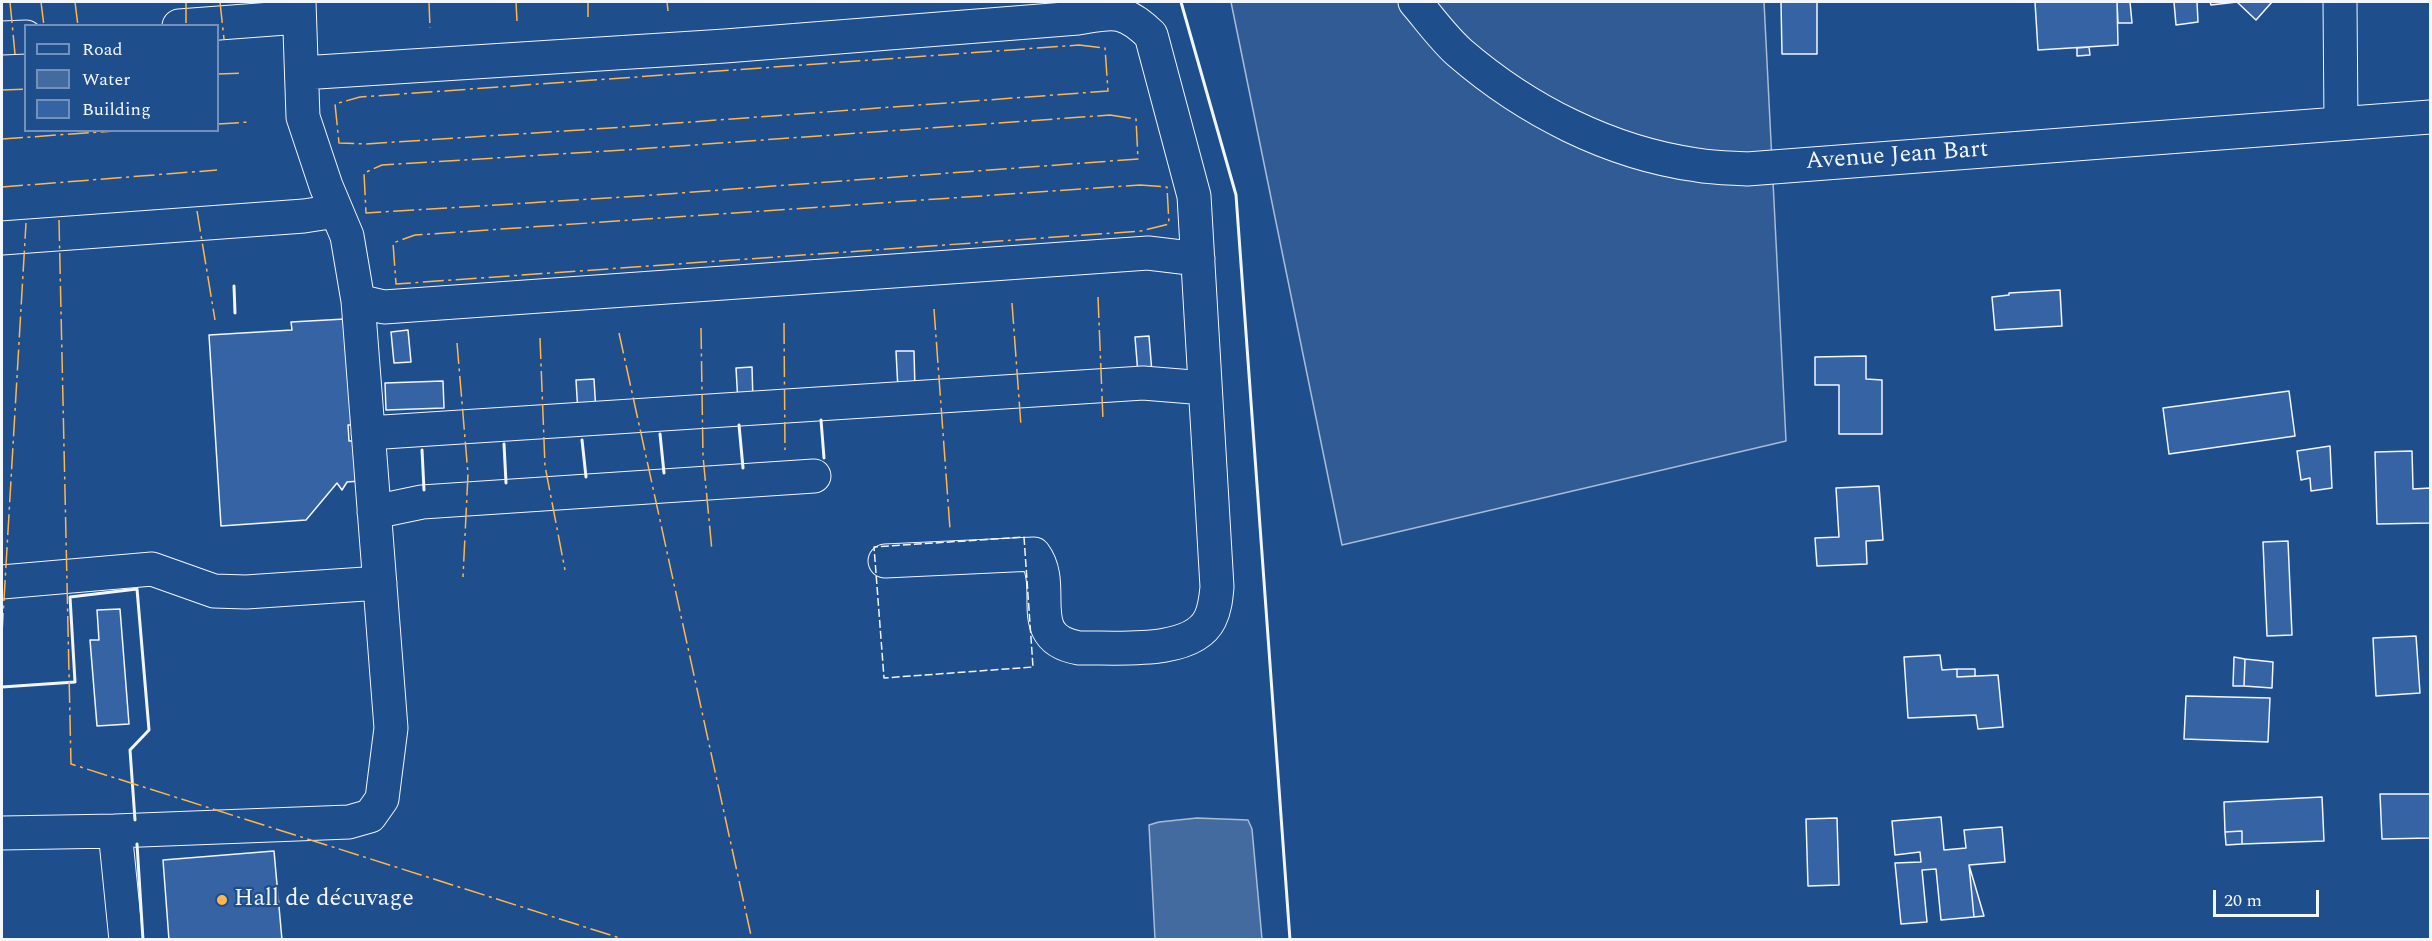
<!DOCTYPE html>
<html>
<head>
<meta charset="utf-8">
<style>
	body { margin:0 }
	#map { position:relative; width:2432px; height:941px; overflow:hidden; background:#1f4e8c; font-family:Spectral,serif }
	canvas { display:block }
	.frame { position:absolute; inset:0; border:3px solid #f2f6ff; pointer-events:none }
	.legend { position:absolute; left:24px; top:24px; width:195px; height:108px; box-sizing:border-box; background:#1f4e8c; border:2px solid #7391ba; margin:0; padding:8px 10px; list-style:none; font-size:18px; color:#f2f6ff }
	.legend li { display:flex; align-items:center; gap:12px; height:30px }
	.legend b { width:30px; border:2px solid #7391ba }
	.scale { position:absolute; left:2213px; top:890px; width:106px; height:27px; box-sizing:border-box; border:3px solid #f2f6ff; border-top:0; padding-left:8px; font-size:18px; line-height:21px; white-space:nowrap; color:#f2f6ff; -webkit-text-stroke:4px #1f4e8c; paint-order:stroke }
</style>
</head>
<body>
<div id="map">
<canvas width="2432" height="941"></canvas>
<div class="frame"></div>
<ul class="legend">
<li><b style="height:8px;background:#1f4e8c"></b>Road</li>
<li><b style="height:16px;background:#446ba0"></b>Water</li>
<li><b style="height:16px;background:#3563a3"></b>Building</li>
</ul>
<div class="scale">20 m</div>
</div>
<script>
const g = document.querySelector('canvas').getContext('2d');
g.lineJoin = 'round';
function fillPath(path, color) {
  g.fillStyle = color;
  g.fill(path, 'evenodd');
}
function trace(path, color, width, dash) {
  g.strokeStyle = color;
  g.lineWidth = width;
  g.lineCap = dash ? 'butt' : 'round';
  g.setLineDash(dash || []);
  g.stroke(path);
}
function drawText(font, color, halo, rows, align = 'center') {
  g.font = font + ' Spectral,serif';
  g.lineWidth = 4.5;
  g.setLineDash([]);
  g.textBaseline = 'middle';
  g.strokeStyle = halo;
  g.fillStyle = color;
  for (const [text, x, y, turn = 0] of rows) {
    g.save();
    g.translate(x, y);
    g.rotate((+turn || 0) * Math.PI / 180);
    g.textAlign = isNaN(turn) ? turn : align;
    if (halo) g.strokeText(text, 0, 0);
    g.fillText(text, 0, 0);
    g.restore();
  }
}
const built = new Path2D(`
	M1231,2H1764L1786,441L1342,545Z`);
const water = new Path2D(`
	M1197,818L1248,820L1252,829L1262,939H1155L1149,825L1159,822Z`);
const building = new Path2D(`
	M1781,2H1817V54H1782Z
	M2035,2H2117L2118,45L2038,50Z
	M2117,2H2130L2132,23H2118Z
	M2174,2H2197L2198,22L2176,25Z
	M2210,2H2272L2256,20L2237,2L2211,5Z
	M2089,47L2090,55L2077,56V48Z
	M2060,290L2062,326L1995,330L1992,297L2009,295V293Z
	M345,319L352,425H348L349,441H357L360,481L347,482L342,490L337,483L306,520L221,526L209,335L292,330L291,322Z
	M408,330L411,362L394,363L391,332Z
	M1149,336L1152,373L1138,374L1135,337Z
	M896,351H914L915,390H898Z
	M1866,356V379L1882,380V434H1839V385H1815V357Z
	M752,367L753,402L738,403L736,368Z
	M594,379L596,412L578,413L576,380Z
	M443,381L444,408L386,410L385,383Z
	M2289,391L2295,436L2169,454L2163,408Z
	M2330,446L2332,488L2311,491L2310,478L2301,480L2297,451Z
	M2412,451L2413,489L2430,488V523L2377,524L2375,452Z
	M1879,486L1883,540L1866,541L1867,564L1817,566L1815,538L1839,537L1836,488Z
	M2288,541L2292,635L2267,636L2263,542Z
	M120,609L129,724L97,726L90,640H99L97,610Z
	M2416,636L2420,693L2376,696L2373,638Z
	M1940,655L1942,670L1957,669V677L1998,675L2003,727L1978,729L1976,715L1908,718L1904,657Z
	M2234,657L2245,659L2244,686H2233Z
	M2245,659L2273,662L2272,688L2244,686Z
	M1957,669H1975V676L1957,677Z
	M2186,696L2270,698L2268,742L2184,739Z
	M2380,794H2430V838L2382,839Z
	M2322,797L2324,841L2242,844V831L2225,832L2224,802Z
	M1941,817L1944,850L1966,848L1964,830L2002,827L2005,862L1969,865L1974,917L1941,920L1936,869L1922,870L1927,922L1901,924L1895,863L1921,862L1920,852L1895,855L1892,821Z
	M1837,818L1839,885L1808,886L1806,819Z
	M2242,831V844L2226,845L2225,832Z
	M274,851L282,940H169L163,860Z
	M1969,865L1984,916L1974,917Z`);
const minor = new Path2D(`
	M1415,2C1429,18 1443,38 1460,53C1526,110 1610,153 1697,165C1714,168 1731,168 1747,169L2430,117
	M2340,2L2341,123
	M179,26L299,17
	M2,38L26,37
	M302,73L725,46L1078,18C1114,12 1123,8 1151,35L1194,196L1217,587C1216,598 1215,609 1210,619C1192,656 1114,647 1079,648C1021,638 1059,587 1034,554L885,561
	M2,238L304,216L336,211
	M358,301L384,307L1148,253L1198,259
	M368,433L1143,383L1205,388
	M374,512L422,502L814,476
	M2,582L152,569L214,591L246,592L380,583
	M115,831L349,822L370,816L382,799L391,728L358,301L347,236L326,186L303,117L299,2
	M2,833L115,831L126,940`);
const fence = new Path2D(`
	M1024,537L1033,667L884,678L874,547Z`);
const wall = new Path2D(`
	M1181,2L1236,195L1290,940
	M234,286L235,313
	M821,420L824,458
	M739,425L743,468
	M660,434L664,473
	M582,440L586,477
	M504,444L506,483
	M422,450L424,490
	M2,687L75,682L70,597L137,589L149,730L130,750L135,820
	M137,844L143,940`);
const power = new Path2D(`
	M10,2L15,54
	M41,2L44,26
	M75,2L78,26
	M186,2V26
	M220,2L224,39
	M429,2L430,28
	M516,2L517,21
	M588,2V17
	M667,2L668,11
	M1079,45L1105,48L1108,91L610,128L365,144L339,143L335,104L360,97Z
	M218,74L242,73
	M2,90L26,89
	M1110,115L1136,119L1138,159L640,196L366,213L364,173L382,165L624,150Z
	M218,124L249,122
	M2,139L127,130
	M1140,185L1167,187L1169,224L1141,231L396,284L393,243L415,235Z
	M2,187L217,170
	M197,211L215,320
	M59,220L71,764L626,940
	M1098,297L1103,420
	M1012,303L1021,426
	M934,309L950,529
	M784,323L785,450
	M701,328L703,456L712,551
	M619,333L752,940
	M540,338L545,466L565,570
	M457,343L468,474L463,577
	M2,634L26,223`);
const markers = [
	[222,900,6,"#ffb74d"]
];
const streetNames = [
	["Avenue Jean Bart",1897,157,-4]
];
const poiNames = [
	["Hall de décuvage",234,900]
];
fillPath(built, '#305b95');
trace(built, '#a8bbd7', 1.5);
fillPath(water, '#446ba0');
trace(water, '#a8bbd7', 1.5);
fillPath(building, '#3563a3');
trace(building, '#f2f6ff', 1.5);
trace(minor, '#f2f6ff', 35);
trace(minor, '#1f4e8c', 33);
trace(fence, '#f2f6ff', 1.5, [8, 3]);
trace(wall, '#f2f6ff', 3);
trace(power, '#ffb74d', 1.5, [21, 4.5, 3, 4.5]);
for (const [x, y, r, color] of markers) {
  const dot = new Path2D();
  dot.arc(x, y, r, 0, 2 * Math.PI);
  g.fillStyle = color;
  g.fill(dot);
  trace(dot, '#1f4e8c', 2);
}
drawText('24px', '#f2f6ff', '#1f4e8c', streetNames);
drawText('24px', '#f2f6ff', '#1f4e8c', poiNames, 'left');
</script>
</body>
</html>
